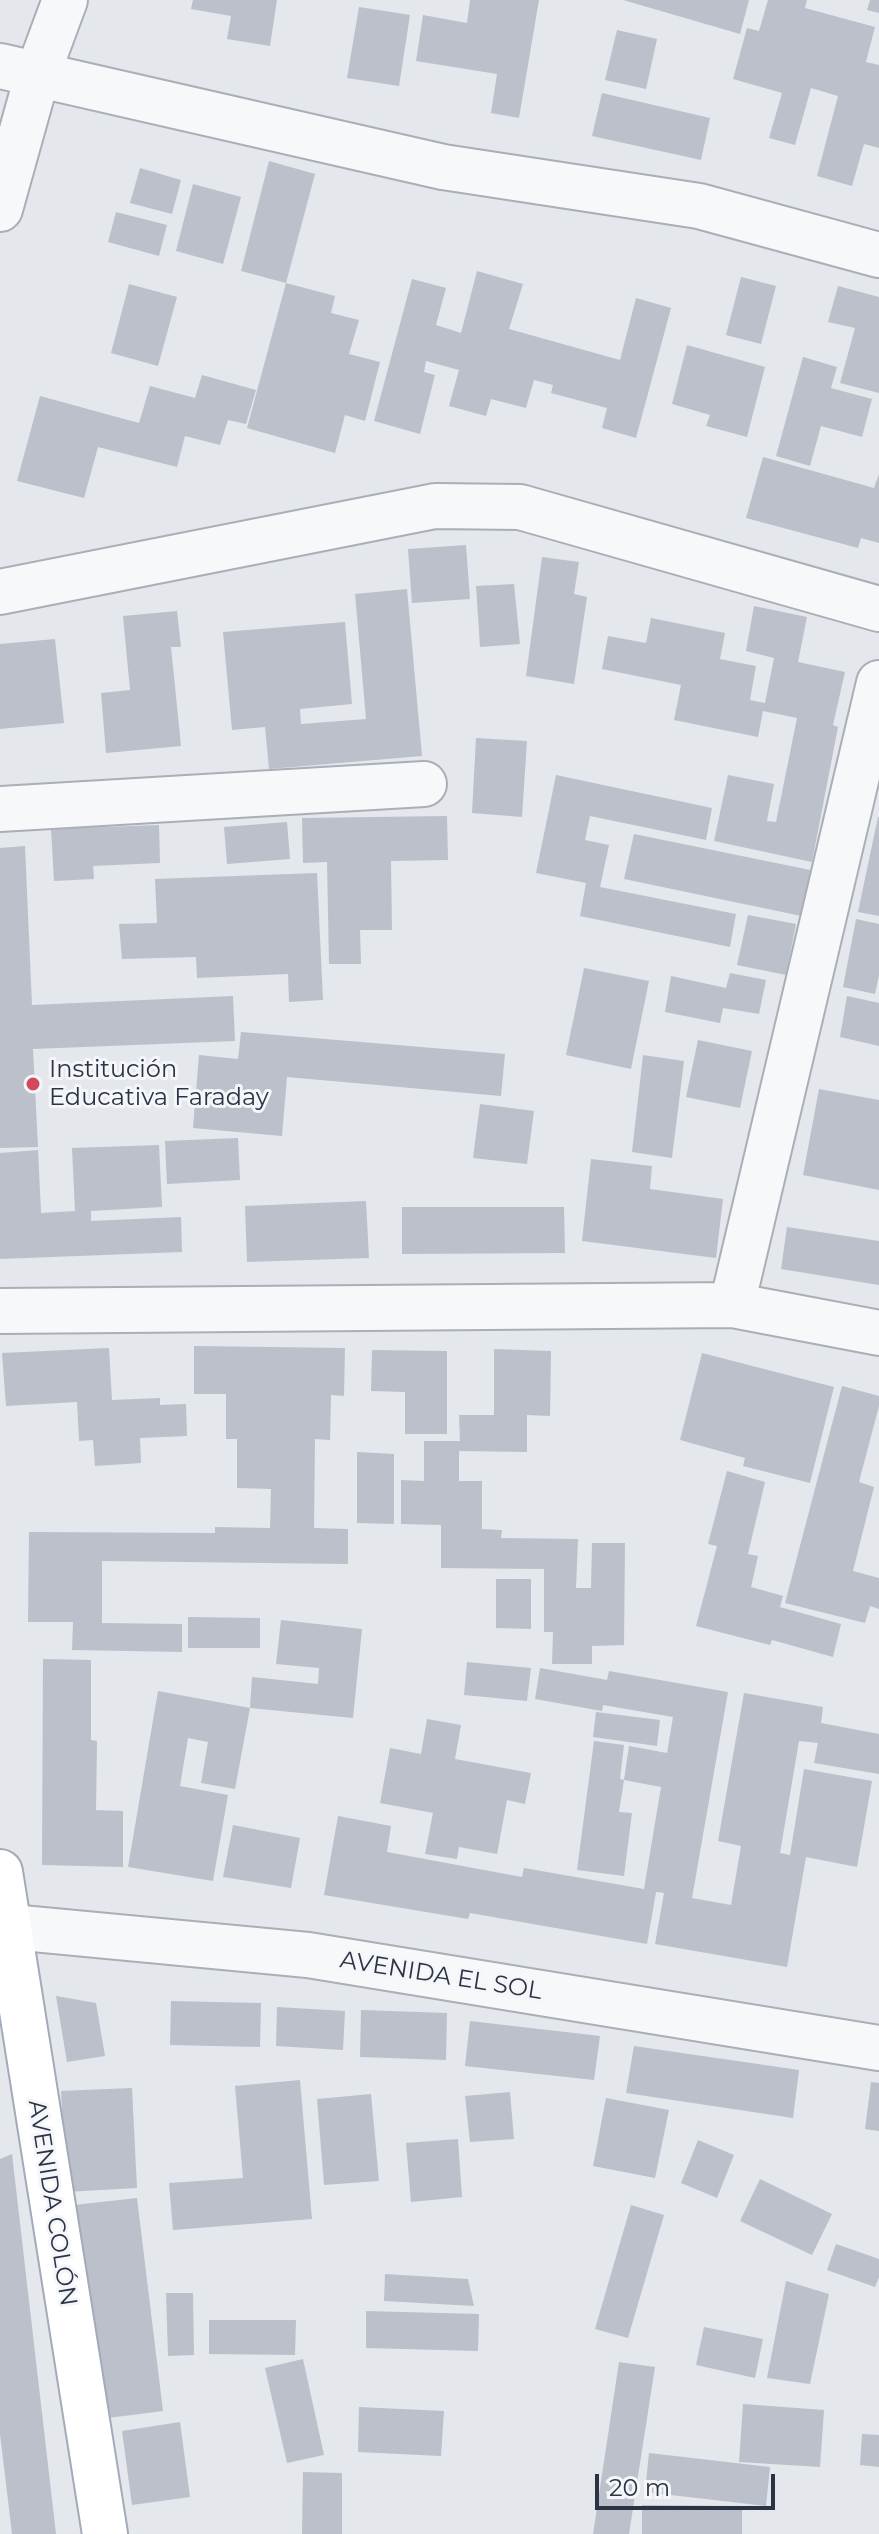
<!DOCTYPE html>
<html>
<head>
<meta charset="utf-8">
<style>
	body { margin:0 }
	#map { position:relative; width:879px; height:2534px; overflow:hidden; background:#e4e7ec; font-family:Montserrat,sans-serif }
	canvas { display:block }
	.scale { position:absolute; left:595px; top:2474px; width:180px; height:36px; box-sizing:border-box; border:4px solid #2b3445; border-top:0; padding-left:10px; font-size:24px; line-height:28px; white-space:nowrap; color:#2b3445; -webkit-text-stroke:6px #f4f6f9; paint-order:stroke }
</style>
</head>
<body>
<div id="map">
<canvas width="879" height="2534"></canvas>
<div class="scale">20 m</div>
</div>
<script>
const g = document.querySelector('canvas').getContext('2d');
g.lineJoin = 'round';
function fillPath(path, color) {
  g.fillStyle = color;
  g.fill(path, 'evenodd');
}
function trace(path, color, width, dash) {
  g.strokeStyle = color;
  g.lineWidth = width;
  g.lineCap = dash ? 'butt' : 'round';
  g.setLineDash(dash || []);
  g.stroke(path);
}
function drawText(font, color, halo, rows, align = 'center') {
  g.font = font + ' Montserrat,sans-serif';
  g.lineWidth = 6;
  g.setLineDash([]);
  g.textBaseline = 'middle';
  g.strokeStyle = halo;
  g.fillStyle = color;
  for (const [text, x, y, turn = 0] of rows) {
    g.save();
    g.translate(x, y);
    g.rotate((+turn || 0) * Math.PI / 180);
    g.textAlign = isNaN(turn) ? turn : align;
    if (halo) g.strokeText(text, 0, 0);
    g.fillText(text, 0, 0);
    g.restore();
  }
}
const building = new Path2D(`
	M193,0H277L270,46L227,39L231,16L191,9Z
	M470,0H539L519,118L491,113L497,74L416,61L423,15L467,23Z
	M623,0H749L740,34Z
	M768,0H807L805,8L875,27L866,62L879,65V148L864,144L852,186L817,176L838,96L811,88L795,145L769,138L782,93L733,79L747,28L759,31Z
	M870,0H879V13L867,10Z
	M359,7L410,15L399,86L347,78Z
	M617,30L657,39L646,89L605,80Z
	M602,93L710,118L701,160L592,136Z
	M269,161L315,174L286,283L241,271Z
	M140,168L181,180L172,214L130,203Z
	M193,184L241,197L223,264L176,251Z
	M116,212L167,225L159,256L108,242Z
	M477,271L523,284L509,329L620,360L636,298L671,308L636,438L602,428L607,408L551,393L553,385L534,380L526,408L491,399L486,416L449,406L459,370L426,361L424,372L435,375L420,434L374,421L412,279L446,288L436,325L461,333Z
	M741,277L776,286L761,344L726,335Z
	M286,283L335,296L331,313L359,320L349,354L380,362L365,421L345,415L335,453L247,428Z
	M129,284L177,297L158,366L111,353Z
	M838,286L879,297V393L840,383L855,328L828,322Z
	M687,345L765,367L747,437L706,426L710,415L672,404Z
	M803,357L837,367L831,388L872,399L862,437L821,426L810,466L776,456Z
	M202,375L256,390L246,424L228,420L220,445L185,436L177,467L98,447L84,498L17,481L40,396L139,423L150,386L195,398Z
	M763,457L874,488L879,474V543L861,538L858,548L746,518Z
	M466,545L470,599L412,603L408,549Z
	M542,557L579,562L574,594L587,597L574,684L526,676Z
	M514,584L520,644L480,647L476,586Z
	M407,589L422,756L269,769L265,727L232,730L223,632L345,622L352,704L300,709L301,724L366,719L355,594Z
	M754,606L807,617L798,662L845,672L833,725L838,727L812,862L714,841L728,775L774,784L767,821L776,822L797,718L763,711L758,737L674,720L681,685L602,669L608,636L646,643L651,618L725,633L720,659L756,666L750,700L765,703L774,658L746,651Z
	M177,611L181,647H171L181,746L106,753L101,693L130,690L123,616Z
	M55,639L64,723L0,729V644Z
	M476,738L527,741L522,817L472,813Z
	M556,775L712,808L706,840L590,816L585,840L609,845L600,887L736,914L730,947L580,916L586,883L536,873Z
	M447,816L448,860L391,861L392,930H360L361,964H329L327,862L303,863L302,818Z
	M878,817H879V916L858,912Z
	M287,822L290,859L227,864L224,827Z
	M159,825L160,863L93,866L94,879L54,881L51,829Z
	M634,834L820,872L811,918L624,879Z
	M25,846L32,1005L233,996L235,1041L33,1049L38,1147L0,1148V848Z
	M317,873L323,1000L289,1002L288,974L197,978L196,957L122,959L119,924L157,923L155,879Z
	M748,915L796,924L786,975L737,965Z
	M856,919L879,924V975L875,994L843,987Z
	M584,968L649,981L631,1069L566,1055Z
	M730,973L766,980L759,1014L723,1008L720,1023L665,1012L671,976L726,988Z
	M847,996L879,1003V1046L840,1037Z
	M241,1032L505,1054L501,1096L287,1077L282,1136L193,1128L199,1055L238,1059Z
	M698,1040L752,1051L740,1108L686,1097Z
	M643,1055L684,1061L672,1158L632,1152Z
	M819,1089L879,1100V1190L803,1175Z
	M480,1104L534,1111L527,1164L473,1158Z
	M238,1138L240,1180L167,1184L165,1141Z
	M159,1145L162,1207L91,1211V1221L181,1217L182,1252L0,1259V1153L38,1150L41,1213L75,1211L72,1148Z
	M591,1159L652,1166L650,1189L723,1199L716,1258L582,1241Z
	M366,1201L369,1258L247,1262L245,1206Z
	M402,1207H564L565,1253L402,1254Z
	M787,1227L879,1241V1285L781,1269Z
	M194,1346L345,1348L344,1396L331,1395L330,1440L315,1439L314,1528L348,1529V1564L102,1561V1623L182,1624V1652L72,1650L73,1622H28L29,1532L215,1533V1527L270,1528L271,1489L237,1488V1439H226V1394H194Z
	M109,1348L112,1400L160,1398V1405L186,1404L187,1436L140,1438L141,1463L95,1466L93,1440L79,1441L77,1402L6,1406L2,1353Z
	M494,1349L551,1351L550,1416L527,1415V1452L459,1451V1481H482V1529L502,1530L501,1538L578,1539L576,1588H591L592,1543H625L624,1645L592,1646V1664H552L553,1632H544V1569L441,1568V1525L401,1524V1480L424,1481V1441H460L459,1415H494Z
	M372,1350L447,1351V1434H405V1392L371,1391Z
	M702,1353L834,1387L810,1483L743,1466L745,1458L680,1440Z
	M842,1386L879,1396V1406L859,1482L874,1487L853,1571L879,1578V1609L870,1606L865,1623L785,1603Z
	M357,1452L394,1454V1524L357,1523Z
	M727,1471L765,1482L748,1554L758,1556L751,1587L783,1596L780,1607L841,1624L833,1657L772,1640L770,1645L696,1626L717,1546L708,1544Z
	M496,1579H531V1629L496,1628Z
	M188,1617L260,1618V1648H188Z
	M281,1620L362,1629L353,1718L250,1708L252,1677L318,1684L319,1668L276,1664Z
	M43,1659L91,1660V1740L97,1741L96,1810L123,1811V1867L42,1865Z
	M467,1662L531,1668L527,1701L464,1695Z
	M540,1668L607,1680L609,1671L728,1692L692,1898L731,1905L741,1846L718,1841L744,1693L823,1707L821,1723L879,1734V1774L814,1763L818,1743L799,1741L780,1853L790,1855L804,1769L872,1781L857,1867L806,1857L787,1967L655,1944L664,1893L656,1892L647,1944L470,1913L468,1919L324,1895L338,1816L391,1826L387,1852L522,1877L524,1868L644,1889L661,1787L624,1780L629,1746L667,1753L673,1717L603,1705L602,1711L535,1699Z
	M158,1691L250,1708L235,1789L201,1783L208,1742L188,1738L180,1786L228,1795L213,1881L128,1867Z
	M596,1712L660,1720L657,1746L593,1737Z
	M427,1719L461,1725L455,1759L531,1773L525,1804L507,1800L497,1854L459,1847L457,1859L425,1854L433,1813L380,1803L390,1748L421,1754Z
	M594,1741L624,1745L620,1779L624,1780L619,1812L632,1813L624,1876L577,1870Z
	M233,1825L300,1838L291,1888L223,1877Z
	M56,1996L96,2003L105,2056L67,2062Z
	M171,2001L261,2003L260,2047L170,2045Z
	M277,2007L345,2011L343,2050L276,2046Z
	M361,2010L447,2013L446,2060L360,2057Z
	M470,2021L600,2036L594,2080L465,2066Z
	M634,2046L799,2070L793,2118L626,2093Z
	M300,2080L312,2219L173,2230L169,2183L243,2178L235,2086Z
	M871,2082L879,2083V2131L865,2129Z
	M132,2088L137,2188L66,2192L61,2091Z
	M510,2092L514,2139L470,2142L465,2096Z
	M371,2094L379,2181L324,2185L317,2099Z
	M606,2098L669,2110L655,2178L593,2166Z
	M458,2139L462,2197L411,2202L406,2143Z
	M698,2140L734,2155L717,2198L681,2183Z
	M12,2154L56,2534H12L0,2434V2159Z
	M760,2179L832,2214L812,2255L740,2221Z
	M137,2198L163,2411L100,2419L74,2205Z
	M631,2205L664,2215L628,2338L595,2329Z
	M836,2244L879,2259V2277L875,2287L827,2270Z
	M385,2274L468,2279L474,2306L384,2301Z
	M786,2281L829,2294L810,2384L767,2378Z
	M166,2293H193L194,2355L168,2356Z
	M366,2311L479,2314L478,2351L366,2348Z
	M209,2320H296L295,2355L209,2354Z
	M704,2327L763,2339L755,2378L696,2365Z
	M303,2359L324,2455L287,2463L265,2368Z
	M619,2362L655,2367L629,2534H593Z
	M743,2404L824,2410L820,2467L739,2462Z
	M359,2407L444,2411L441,2456L358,2452Z
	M180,2422L190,2497L132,2505L122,2431Z
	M862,2434L879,2435V2467L860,2465Z
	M649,2453L770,2467L766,2506L645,2492Z
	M303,2472L342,2473V2534H302Z
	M642,2505L742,2506V2534H642Z`);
const street = new Path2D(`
	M0,66L443,167L699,206L879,255
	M0,209L38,73L65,0
	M0,592L435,506L520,507L879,609
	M0,809L424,784
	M732,1305L879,683
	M0,1311L732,1305L879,1333
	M0,1926L308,1955L879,2048`);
const primary = new Path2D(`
	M0,1872L105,2534`);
const markers = [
	[33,1084,8,"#d1495b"]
];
const poiNames = [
	["Institución",49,1070],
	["Educativa Faraday",49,1098]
];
const streetNames = [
	["AVENIDA EL SOL",441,1976,9],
	["AVENIDA COLÓN",52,2203,81]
];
fillPath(building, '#bbc0ca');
trace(street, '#a9aeb7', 48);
trace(primary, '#a3abb8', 48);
trace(street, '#f7f8fa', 44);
trace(primary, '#fff', 44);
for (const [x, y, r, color] of markers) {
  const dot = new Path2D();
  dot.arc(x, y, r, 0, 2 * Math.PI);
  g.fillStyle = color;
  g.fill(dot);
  trace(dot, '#f4f6f9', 3);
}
drawText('24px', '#2b3445', '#f4f6f9', poiNames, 'left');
drawText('24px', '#2b3445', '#f4f6f9', streetNames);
</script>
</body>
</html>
